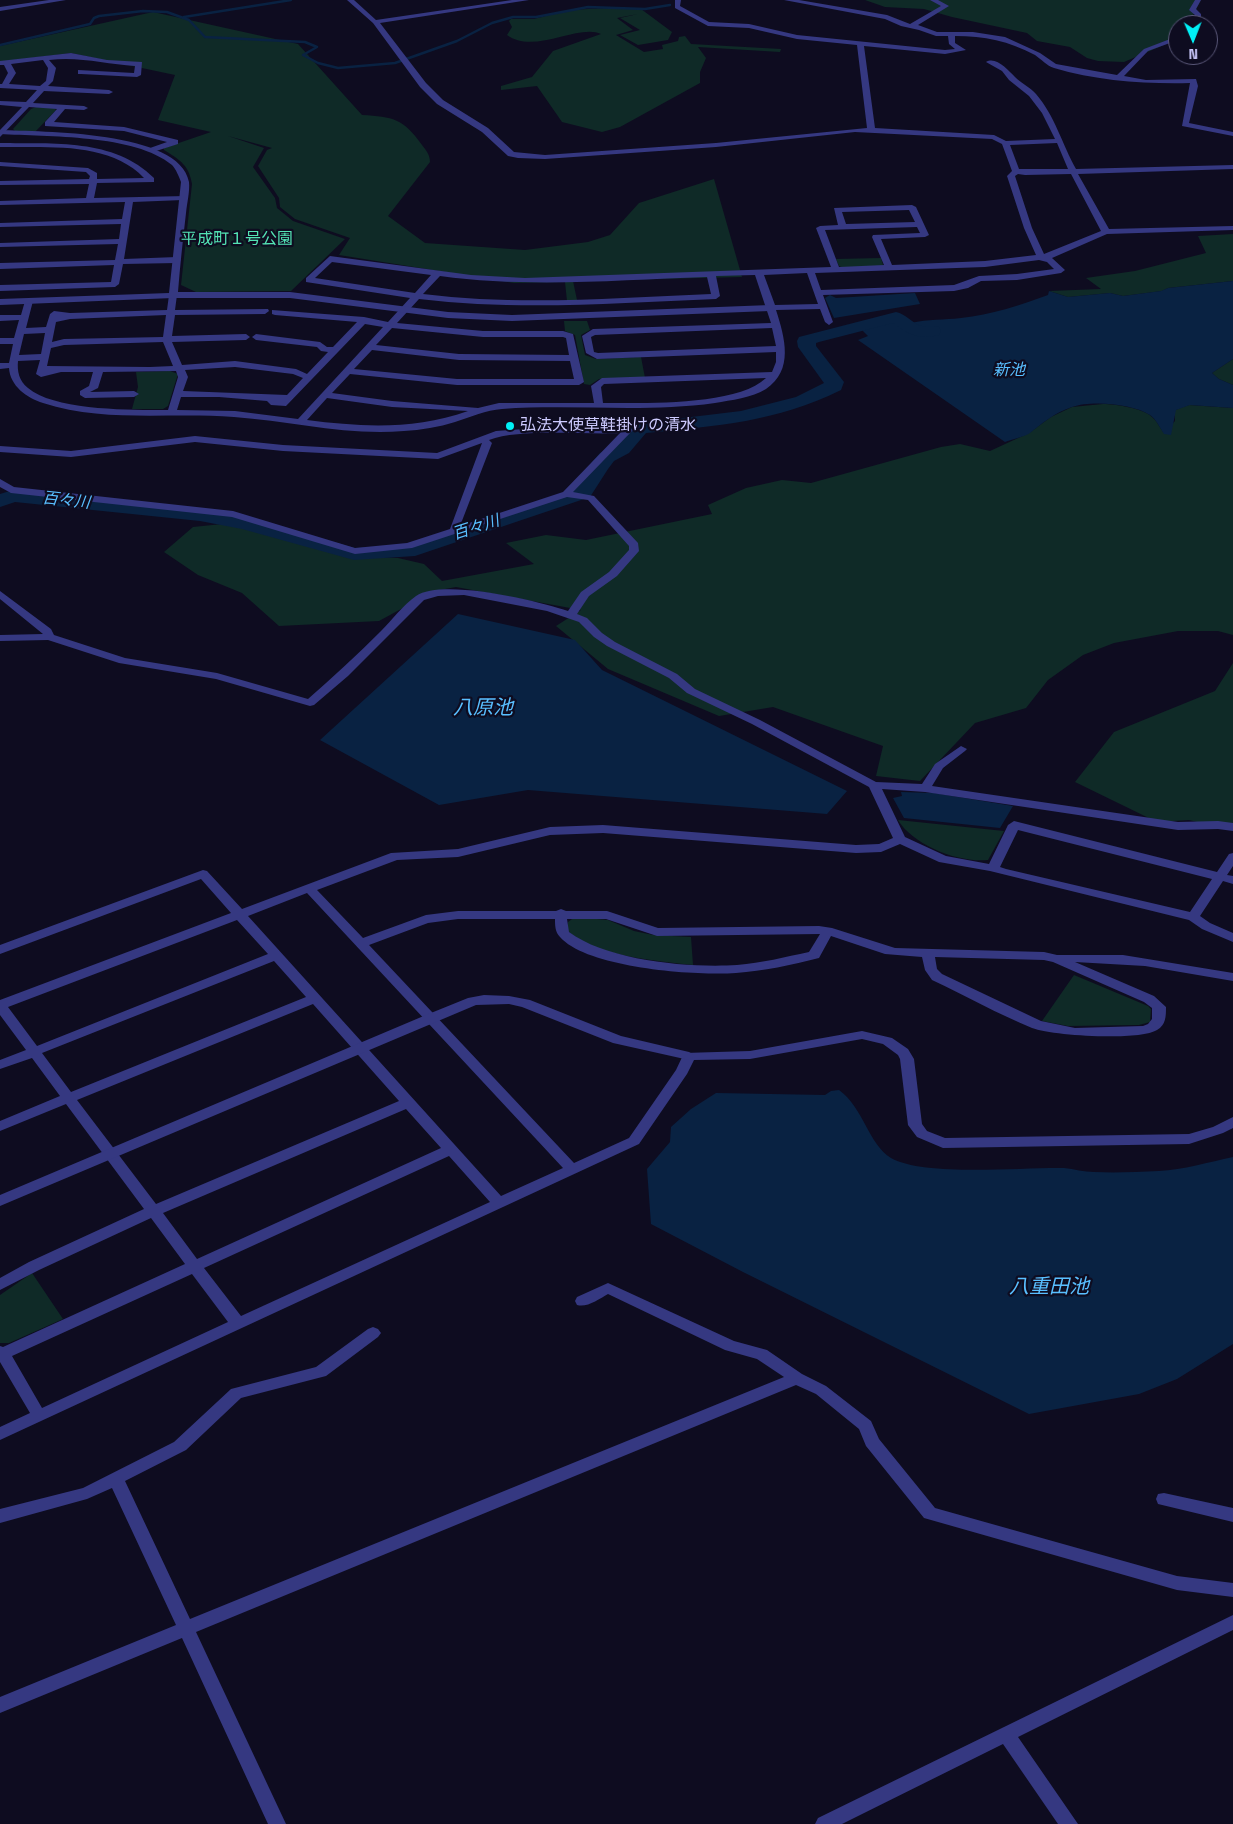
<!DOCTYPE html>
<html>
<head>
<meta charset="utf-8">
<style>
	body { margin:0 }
	#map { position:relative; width:1233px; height:1824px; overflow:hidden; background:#0e0c20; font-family:"Space Grotesk",sans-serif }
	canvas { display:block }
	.north { position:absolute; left:1168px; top:15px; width:50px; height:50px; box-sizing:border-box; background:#0e0c20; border:1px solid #5a5879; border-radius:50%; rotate:179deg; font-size:14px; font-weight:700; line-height:20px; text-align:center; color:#cdcbff }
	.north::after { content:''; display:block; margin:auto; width:18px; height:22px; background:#00f0f6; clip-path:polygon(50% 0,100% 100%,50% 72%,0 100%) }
</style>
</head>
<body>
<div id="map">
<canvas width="1233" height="1824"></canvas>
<div class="north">N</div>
</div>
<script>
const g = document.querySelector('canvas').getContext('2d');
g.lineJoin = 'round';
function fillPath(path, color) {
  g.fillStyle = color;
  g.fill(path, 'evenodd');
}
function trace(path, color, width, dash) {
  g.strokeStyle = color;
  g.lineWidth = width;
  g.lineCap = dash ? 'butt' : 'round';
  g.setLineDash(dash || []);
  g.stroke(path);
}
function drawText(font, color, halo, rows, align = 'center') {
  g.font = font + ' "Space Grotesk","Noto Sans JP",sans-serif';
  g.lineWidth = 4.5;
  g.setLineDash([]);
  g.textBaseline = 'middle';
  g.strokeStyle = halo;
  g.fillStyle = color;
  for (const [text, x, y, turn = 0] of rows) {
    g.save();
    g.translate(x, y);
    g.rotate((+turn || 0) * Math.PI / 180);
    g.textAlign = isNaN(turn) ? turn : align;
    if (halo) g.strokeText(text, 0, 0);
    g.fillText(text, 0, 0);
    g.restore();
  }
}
const green = new Path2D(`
	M865,0H1201L1188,25H1178V39L1124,62L1098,61L1087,58L1070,47L1037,41L1027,33L952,17L924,9L885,7Z
	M606,8L641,9L672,32L668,40L638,45L620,35L640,30L620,18L638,14L617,18L633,30L616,35L644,52L663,49L662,45L678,41L679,37L685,36L691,44L781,49L780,52L698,47L706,58L700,72V83L620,127L602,132L562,122L537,86L501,90V86L532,77L553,51L601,34C579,23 534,55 507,35L512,27L509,21L511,19H534L569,10Z
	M153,12L298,44L362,115C393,117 403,118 422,145C426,150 430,155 430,162L388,216L425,243L525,250L588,242L610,235L639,203L714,179L742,277L573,281L577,300L567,301L565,282L514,283L339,255L350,238L295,219L280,207L279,198L258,166L267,150L272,148L228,136L264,148L253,167L275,198L277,208L293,221L345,239L291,291L196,292L181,285L192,184C189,165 180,160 164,150V148L211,132L158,120L175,75L71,53L0,62V46Z
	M36,107L54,108L56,110L35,132L15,131L13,129L31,109Z
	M1233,234V281L1168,288L1162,291L1123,296L1110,293L1068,297L1049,291L1101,289L1086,278L1135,271L1206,253L1198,236Z
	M881,258L883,265L879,267L844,268L839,266L836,259Z
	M564,321H587L590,330L581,335L585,355L596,359L641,357L645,378L599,379L590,385L584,384L575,335L565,331Z
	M1233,359V385L1219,379L1212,373Z
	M170,371L178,374L168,406L163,409H132L138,387L136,372Z
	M1103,404C1115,404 1143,408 1152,417C1157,421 1160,428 1164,433L1175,421V410L1189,405L1233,408V635L1218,631H1178L1114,643L1083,655L1048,680L1026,708L975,723L920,781L876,776L883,746L773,707L719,716L608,669L556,626L581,610L456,587L434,591L379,621L279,626L242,593L198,575L164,552L193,527L232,523L271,526L349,556L398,558L424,564L442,581L534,564L506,543L546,535L586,540L712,514L708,505L746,488L782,480L811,483L941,447L960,444L990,451L1029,433L1051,417L1072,407Z
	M1233,663V831L1189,820L1157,822L1075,782L1114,732L1215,691Z
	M898,820L1004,831L988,860C958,863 913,845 898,820Z
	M575,917L608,920L634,931L653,935L691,937L693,965C657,961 592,956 567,930L568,922Z
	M1074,975L1148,1006L1151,1009L1150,1022L1139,1025L1068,1026L1042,1021Z
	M32,1273L63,1319L9,1343H0V1295Z`);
const water = new Path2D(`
	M1233,281V359L1212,373L1219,379L1233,385V408L1190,405L1176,410L1171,435L1164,434C1160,428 1156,419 1150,415C1133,404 1092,400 1072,407C1056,412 1042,423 1030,433C1024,437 1012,439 1005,442L858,340L868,336L862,330L903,318L911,323C928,319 944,320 961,318C991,315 1020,305 1048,295L1049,291L1068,297L1110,293L1123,296L1161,291L1168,288Z
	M915,293L920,304L834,318L825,298L830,295L836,298Z
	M458,614L575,640L602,670L847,791L827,814L528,790L439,805L320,740Z
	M901,792L934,793L1013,806L1000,828L904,818L893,798L902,796Z
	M839,1090C863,1107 869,1145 891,1158C924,1177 1023,1167 1064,1168C1074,1169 1084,1172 1094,1172C1115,1173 1137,1172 1159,1171C1183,1170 1209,1162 1233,1157V1344L1177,1379L1139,1394L1029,1414L743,1272L651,1224L647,1169L670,1142L671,1127L691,1109L716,1093L825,1095L831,1091Z`);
const stream = new Path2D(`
	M184,17L291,0
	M0,45L90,24L94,18L99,16L143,11L167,12L189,20L205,37L305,42L317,47L303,55L318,63L338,68L395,63L457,41L492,23L513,17H536L588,7L645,9L670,5`);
const river = new Path2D(`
	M896,312C906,314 913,324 922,326C927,327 933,326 939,327L941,331L939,335C919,340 909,335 893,323L819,342L816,343V346L844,382L841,390C776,422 717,426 646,433L629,453L614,461L608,469L590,497L415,556L354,560L242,529L200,521L15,502L0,507V494L13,490L200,509L252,519L355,548L405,545L575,489L592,462L600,453L615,445L633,424L741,411L796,397L824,383L798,347L797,341L799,337Z`);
const minor = new Path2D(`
	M49,0H66L0,11V7Z
	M347,0H354L376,20L512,0H529L380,23L426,83L443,100L488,128L514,152L545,155L716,143L867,128L857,45L797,39L749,28L708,26L675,8V0H681L680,6L709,22L749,24L797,35L945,50L955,49L949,44L948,36H936L919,30L901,26L885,19L784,0H799L887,15L910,24L941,6L930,0H938L949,6L918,25L937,32H973L1005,37L1040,53L1056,64L1117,75L1144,49L1178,36V40L1148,51L1124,76L1146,80L1196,79L1198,86L1189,123L1233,132V136L1182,126L1190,83C1145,84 1097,81 1054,68C1047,66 1041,59 1035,55C1009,41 984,36 955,36V43L966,50L945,54L864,46L875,128L994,135L1006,141L1055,139L1042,113L1029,96L1009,80L1002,71L986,62C996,56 1008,70 1015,77C1021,83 1030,87 1036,94C1055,116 1062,144 1076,169L1233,165V169L1078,174L1109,229L1233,226V230L1107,234L1052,258L1065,270L1061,273L1017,280L981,281L968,288L954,291L823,295L833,322L829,325L825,322L820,309L776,310C785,338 794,370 766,389C752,398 731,400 715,403C644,413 573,404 502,409C486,410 471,417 455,422C439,427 421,430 404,431C347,436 291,421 234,417C171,412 104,423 43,403C27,398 10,386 9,368L0,369V363H9L13,344H0V338H14L19,320L0,321V315H21L25,301L29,298L33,301L26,328L46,327L50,314L54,311L70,313L167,310L169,295L173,292L177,295L175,310L268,309L269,311L265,314L175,315L172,336L246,334L250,337L246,340L172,342L182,365L235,361L296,369L307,374L328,352L321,351L317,347L256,340L252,337L256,334L320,342L327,347H333L357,322L275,315L272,314V310L364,317L388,322L410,298L306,282V278L330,256L471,275L525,278L831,267L816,228L820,226L838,225L834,208L912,205L916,207L929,235L925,237L881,239L892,265L985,261L1036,255L1024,228L1007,176L1012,171L1002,144L992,139L855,132L716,147L545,159L518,158L508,156L482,132L437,104L420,87L373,23ZM1057,143L1068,169H1019L1010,145ZM1018,174L1025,175L1071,174L1101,231L1044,254L1032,228L1015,176ZM909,210L915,222L846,224L842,212ZM917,227L920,233L873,235L872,237L884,265L839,267L825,230ZM1039,260L1047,262L1054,269L1017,274L979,276L954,285L821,290L815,273L985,267ZM332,262L431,275L415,293L315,278ZM807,273L818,304L775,305L764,275ZM755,275L771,323L593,329L582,336L586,353L597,359L776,352V362L772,372L602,378L591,386L594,403H499L478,408L392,401L332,393L350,374L457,385H579L584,382L573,334L563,331H483L397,323L419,299C518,311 617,303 716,299L720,296L716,276ZM440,276C528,288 618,280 707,277L711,294C615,298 519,306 423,294ZM166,315L163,337L64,339L52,342L56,322L70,319ZM365,324L383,327L298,419L235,411L177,410L181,397H219L267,401L271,405L286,406ZM392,328L483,337H563L566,338L569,355L459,354L376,345ZM772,328L776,346L598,353L594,352L591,337L595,335ZM45,333L41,354L19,355L24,334ZM163,342L173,366L150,367L47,366L51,348L64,345ZM372,350L459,360L570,361L574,379H457L354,369ZM40,360L36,374L41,377L61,372H93L89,386L80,391V395L85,398L134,397L139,394L134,391L90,392L98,388L103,372L176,371L178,377L168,410C133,410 55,411 28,388C19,381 17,371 18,361ZM235,367L293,374L303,378L287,395L183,391L188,377L185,370ZM766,378C737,406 644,403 603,403L601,387L604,384ZM327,398L392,407L468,411C414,430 362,427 307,420Z
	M1195,0H1201L1196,9L1201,14V25H1195V15L1189,10Z
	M71,53L107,60L142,62L141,75L137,77L81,74H78V70L134,73L135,66C106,64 78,56 49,60L56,68L53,81L48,86L109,90L113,92L109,94L44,91L33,103L84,106L88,108L84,110L65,109L54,122L124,127L178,140V144L153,152L149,150L150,148L167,142L124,131L45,126V122L57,109L29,107L0,137V130L22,107L0,105V101L26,102L37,90L0,88V84H2L8,73L4,65H0V61ZM43,60L48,68L46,81L40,86L9,84L16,73L11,64Z
	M0,143C53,144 114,138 154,178V182L97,183L94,198L186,196L187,198L183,200L133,202L124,259L177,257L181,260L177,263L123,264L119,284L115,287L0,291V285L111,282L114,265L0,269V263L115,260L118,244L0,247V243L119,239L121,224L0,227V223L122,219L125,202L0,205V201L86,198L89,184L0,185V181L89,179L90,176L86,172L0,166V162L88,168L97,173V179L144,178C109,141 47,148 0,147Z
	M628,427L633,430L631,432L573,492L594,496L638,543L639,551L617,576L589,596L577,614L587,618L602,633L615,642L677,674L695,689L760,720L876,782L922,784L935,764L961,746L967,749L965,751L943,768L932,786L1178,822L1218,821L1233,823V831L1218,829L1178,830L925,792L882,789L905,837L946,856L989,864L1008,825L1014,821L1217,872L1229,854L1233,853V866L1227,875L1233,876V884L1223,881L1200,916L1210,923L1233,933V942L1202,929L1189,920L990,871L939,862L900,844L881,852L856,853L603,833L550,835L458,857L397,860L317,890L363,938L426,915L458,911H556L561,909L566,911H607L658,928L819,926L832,928L895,948L1044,952L1057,955H1123L1233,973V981L1145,966L1075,962L1154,996L1166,1007C1166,1016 1166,1025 1157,1030C1139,1041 1053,1036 1032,1028C998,1014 966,996 932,980L925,970L922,957L885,954L831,936L819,958C792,965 763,971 736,973C696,976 587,968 560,937C555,932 555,925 555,919H458L428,923L369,945L574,1163L629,1138L676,1070L684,1053L750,1051L862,1031L892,1038L908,1049L914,1059L922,1124L927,1131L945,1138L1189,1134L1213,1127L1233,1117V1128L1223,1133L1189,1144L943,1148L917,1137L908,1125L900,1059L898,1055L883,1044L862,1039L750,1059L694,1060L687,1074L639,1144L0,1440V1427L30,1413L0,1362V1346L3,1347L185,1264L151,1218L39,1270L0,1290V1278L29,1262L144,1209L66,1104L0,1131V1121L60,1096L32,1058L0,1069V1060L26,1050L0,1015V1000L231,913L201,879L0,954V945L203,870L207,871L242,909L391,853L458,849L550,827L603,825L856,845L879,844L893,838L869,787L752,724L687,693L669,678L607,646L594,637L579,622L547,611L464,595L438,596L424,600L348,676L314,705L310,706L216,679L119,663L48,640L0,641V635L43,634L0,599V591L51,629L54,635L125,658L217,673L308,699C333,677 357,655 381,631C392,620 403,605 416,596C443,578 538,601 568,611L581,592L609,572L629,550V546L588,500L567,497L412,548L355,554L232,517L11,493L0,487V479L14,487L233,511L355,548L407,543L450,529L482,443L438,459L283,451L195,442L71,457L0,452V446L71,451L195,436L283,445L437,453L496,431L538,428L592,429ZM620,433L563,492L460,526L492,443L489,440C520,428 584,435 620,433ZM1018,830L1212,879L1190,912L1006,869L1000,867ZM307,893L563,1168L501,1196L248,916ZM567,919H606L657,936L820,934L809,952C785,957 762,963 737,965C689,968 608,961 569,932ZM237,920L268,954L37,1046L8,1007ZM935,957L1044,960L1053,962L1144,1002L1152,1008V1019L1148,1024L1143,1026L1075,1028L1041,1021L942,974L937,969ZM274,961L306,997L71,1092L42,1053ZM313,1004L399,1101L156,1204L77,1100ZM406,1109L441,1148L197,1259L163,1213ZM449,1156L490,1202L241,1316L204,1268ZM192,1274L228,1322L42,1408L12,1356Z
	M608,1283L734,1341L767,1350L802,1374L826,1386L871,1421L879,1439L935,1508L1177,1576L1233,1583V1597L1177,1590L924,1518L866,1446L859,1429L816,1394L796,1385L196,1632L286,1824H268L182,1638L0,1713V1697L176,1625L112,1488L87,1499L0,1523V1509L83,1488L174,1442L231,1389L316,1367L368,1329L373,1327L378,1329L381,1333L378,1337L326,1376L241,1398L186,1450L125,1481L190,1619L784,1377L757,1359L725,1350L608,1294C599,1299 587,1308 577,1305L575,1301L577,1297Z
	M1164,1493L1233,1508V1522L1158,1504L1156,1499L1158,1494Z
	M1233,1615V1630L1018,1737L1078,1824H1058L1003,1744L842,1824H815L818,1818Z`);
const tertiary = new Path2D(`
	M0,130C41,132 180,130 189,182C190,191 187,203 186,213C183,239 180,266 178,292H290L448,312L512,315L770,305L774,308L770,311L512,321L448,318L290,298H173L0,305V299L169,293L181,182C179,177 176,169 172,165C135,134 47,137 0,134Z
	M484,995L509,996L530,1000L621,1036L689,1052L696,1056L689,1060L613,1043L522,1007L509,1004L476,1005L0,1206V1195L426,1015L468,998Z`);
const markers = [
	[510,426,5,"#00f0f6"]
];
const farParknames = [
	["平成町１号公園",237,240]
];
const farWaternames = [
	["新池",1009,371],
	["百々川",66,501,6],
	["百々川",476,528,-18]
];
const farPoinames = [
	["弘法大使草鞋掛けの清水",520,426]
];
const waterNames = [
	["八原池",483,709],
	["八重田池",1049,1288]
];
fillPath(green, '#0f2a27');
fillPath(water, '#092242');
trace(stream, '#092242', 2.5);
fillPath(river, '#092242');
fillPath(minor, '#353881');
fillPath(tertiary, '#353881');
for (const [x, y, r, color] of markers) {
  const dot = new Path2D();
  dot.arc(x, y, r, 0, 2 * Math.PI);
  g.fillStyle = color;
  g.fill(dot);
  trace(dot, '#0e0c20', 2);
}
drawText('16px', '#53e3b4', '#0e0c20', farParknames);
drawText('italic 16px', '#59bfff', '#0e0c20', farWaternames);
drawText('16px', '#cdcbff', '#0e0c20', farPoinames, 'left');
drawText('italic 20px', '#59bfff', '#0e0c20', waterNames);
</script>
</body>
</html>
